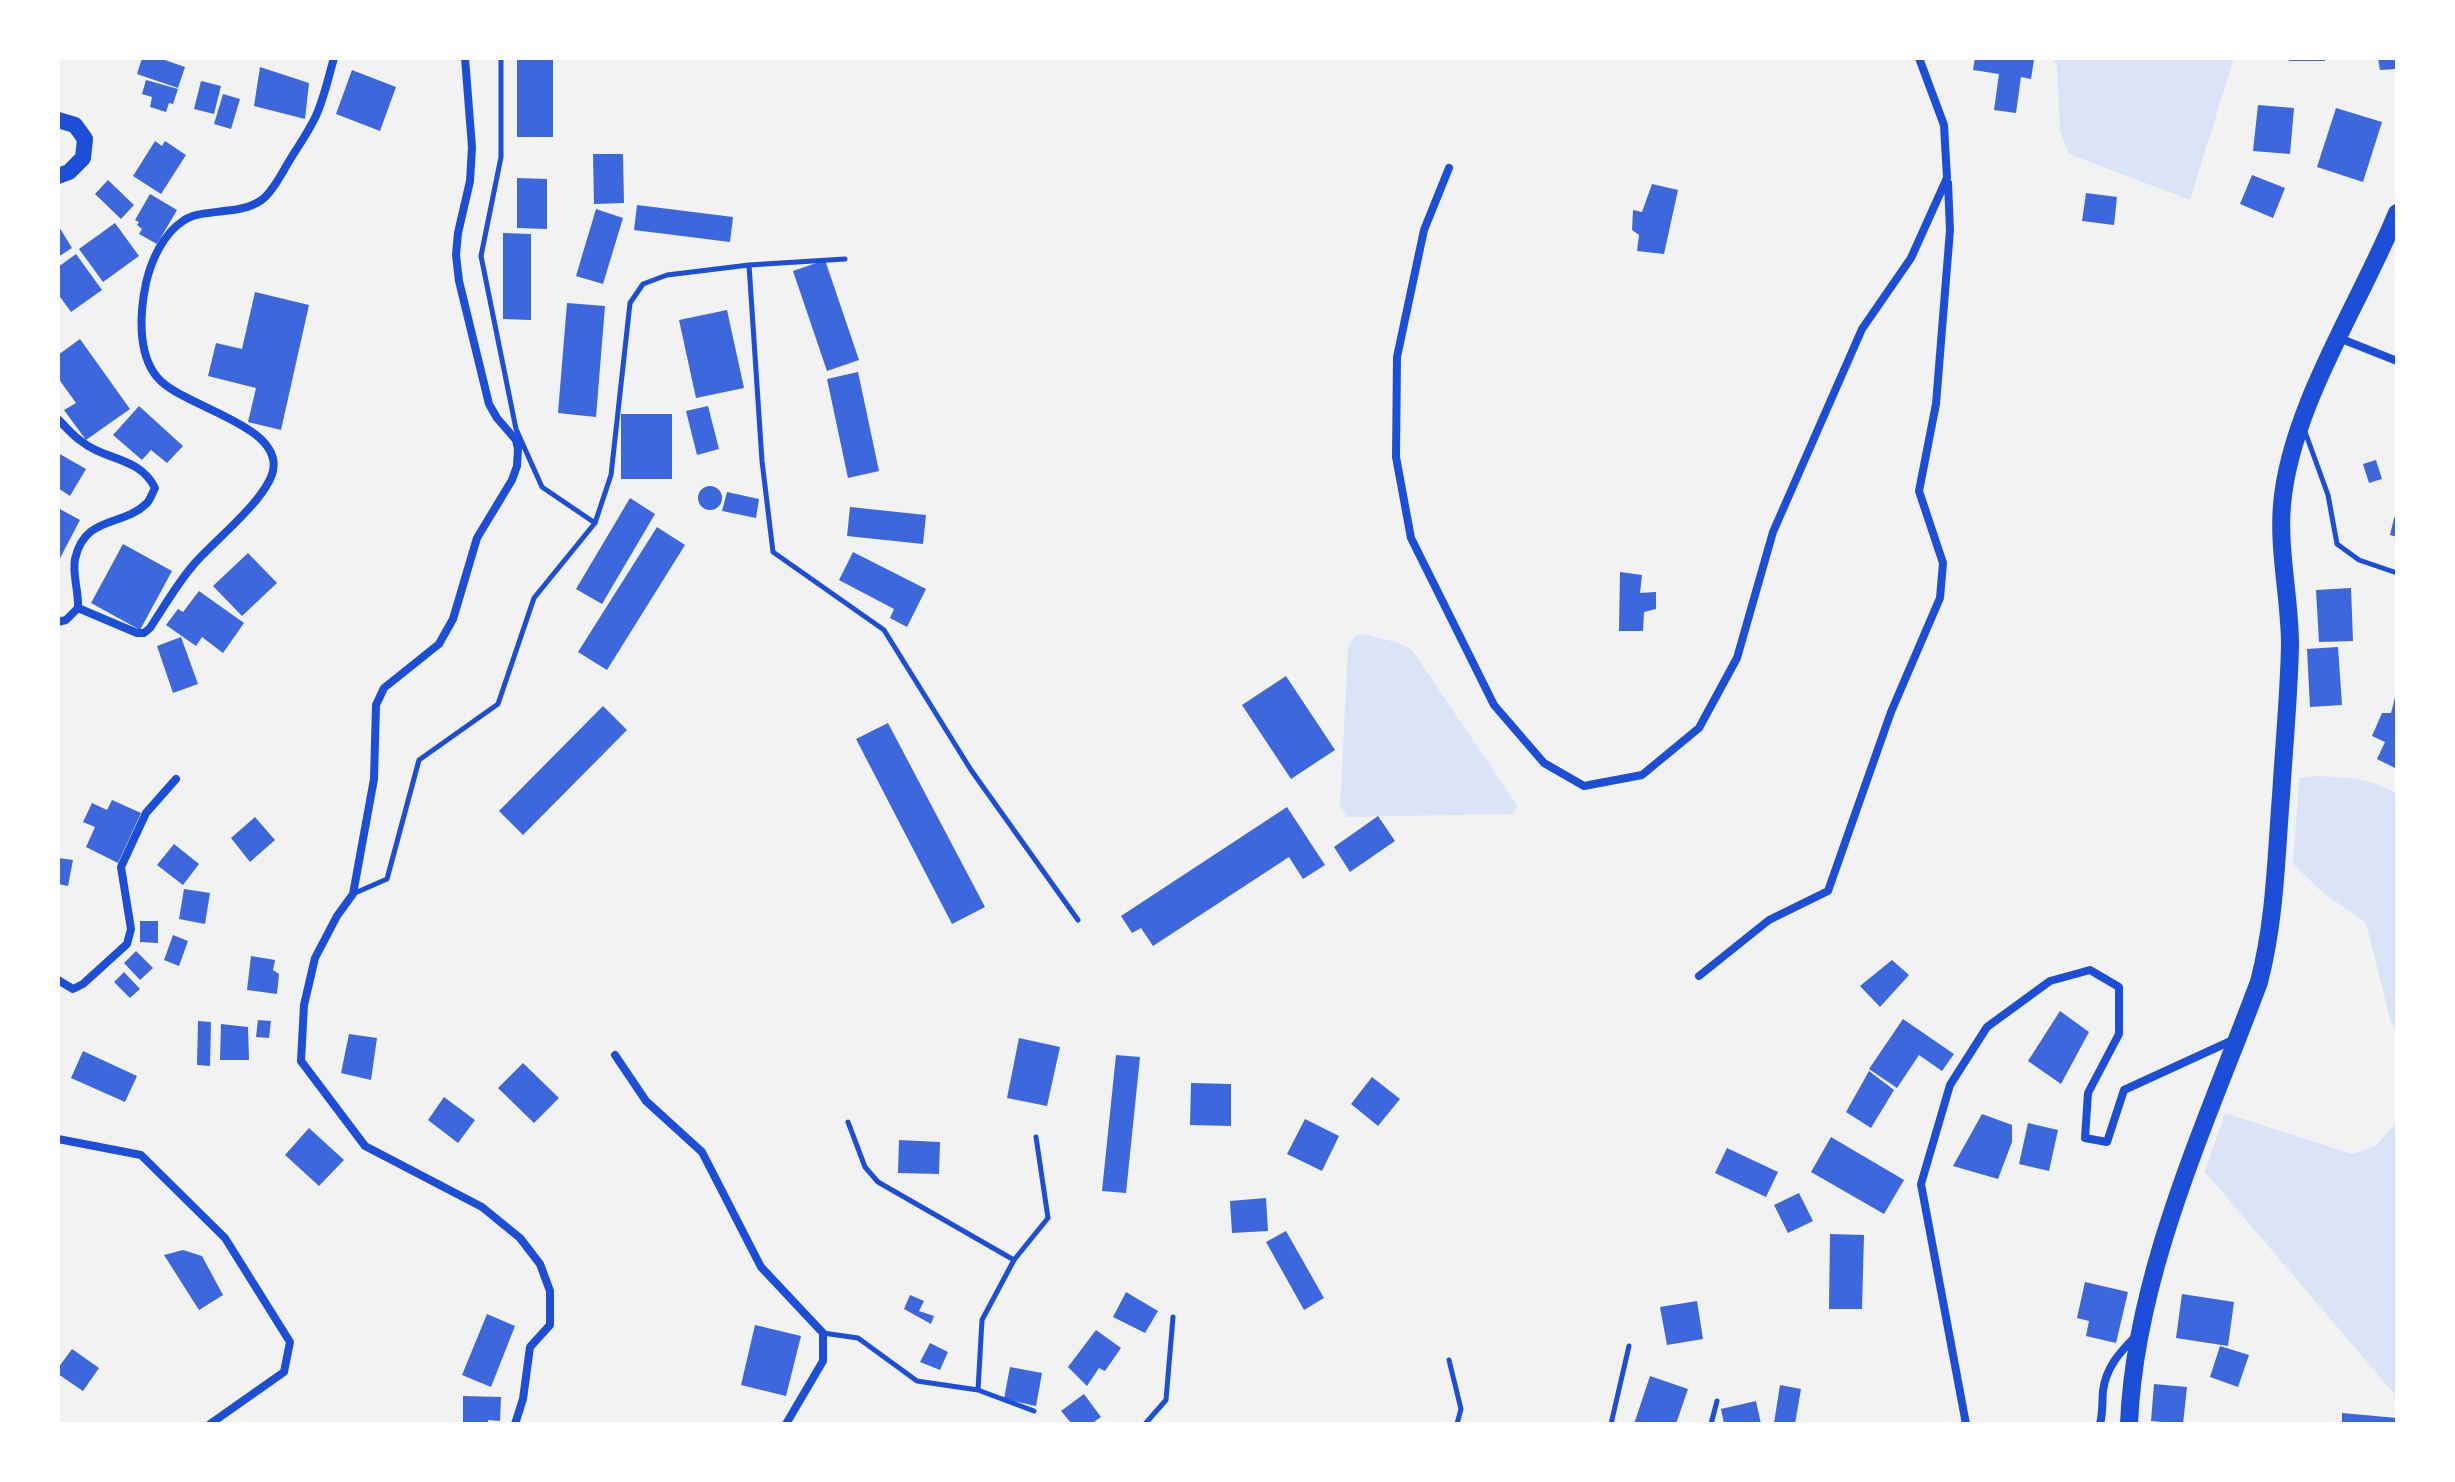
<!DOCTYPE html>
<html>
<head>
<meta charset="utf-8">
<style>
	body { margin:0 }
	#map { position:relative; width:2455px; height:1482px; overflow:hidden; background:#f2f2f2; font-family:"DM Sans",sans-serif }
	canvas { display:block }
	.frame { position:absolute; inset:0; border:60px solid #fff; pointer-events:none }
</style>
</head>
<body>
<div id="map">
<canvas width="2455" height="1482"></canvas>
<div class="frame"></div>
</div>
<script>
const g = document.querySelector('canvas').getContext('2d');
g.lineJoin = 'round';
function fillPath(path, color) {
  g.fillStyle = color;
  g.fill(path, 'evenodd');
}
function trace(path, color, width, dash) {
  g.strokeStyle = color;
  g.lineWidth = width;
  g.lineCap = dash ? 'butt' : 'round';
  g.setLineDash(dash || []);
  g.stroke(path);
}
const green = new Path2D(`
	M2051,58H2234L2190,200L2069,154L2060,131L2057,65Z
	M1364,634L1399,643L1412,650L1517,805L1513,814L1347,817L1340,808L1348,647L1355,636Z
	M2316,776C2346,777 2371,778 2397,794V1036L2390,1019L2366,923L2322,892L2293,864L2299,778Z
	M2225,1113L2352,1154L2376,1146L2397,1121V1397L2205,1172Z`);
const building = new Path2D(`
	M142,58H159L185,67L178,88L137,74Z
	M517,58H553V137H517Z
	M1975,58L2034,60L2031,79L2021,77L2016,113L1994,110L1999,74L1973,70Z
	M2289,58H2325V61H2289Z
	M2378,58H2397V69L2380,70Z
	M260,67L309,83L305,119L254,106Z
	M352,70L396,87L380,131L336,114Z
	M146,80L178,89L173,104L169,103L166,112L150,107L152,97L142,94Z
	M201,81L221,86L214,114L194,109Z
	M223,94L240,99L231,129L214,124Z
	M2258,105L2294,108L2290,154L2253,151Z
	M2336,108L2382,122L2363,182L2317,167Z
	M155,141L162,146L165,141L186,155L161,194L133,176Z
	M593,154H623L624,203L594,204Z
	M2252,175L2285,188L2273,218L2240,204Z
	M517,178L547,179V229L517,228Z
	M108,180L134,205L121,219L95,194Z
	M1652,184L1678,190L1664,254L1637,251L1639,235L1632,230L1633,210L1642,212Z
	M2086,193L2117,197L2114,225L2082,221Z
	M150,194L177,210L157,244L139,234L142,229L137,225L139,222L135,220Z
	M637,205L733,217L730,242L634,230Z
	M596,209L623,218L603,284L576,276Z
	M115,223L139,256L103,282L79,249Z
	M58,225L72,248L58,257Z
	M503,233L531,234V320L503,319Z
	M76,254L102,290L71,312L58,294V267Z
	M825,260L859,360L827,371L793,271Z
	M255,292L309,305L281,430L248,422L256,388L208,376L216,343L242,349Z
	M567,303L605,306L596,417L558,413Z
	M727,310L744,388L696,398L679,320Z
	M80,339L130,409L86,440L64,410L76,403L58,378V355Z
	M858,372L879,471L848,478L827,379Z
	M139,406L183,446L167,463L151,450L142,460L113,435Z
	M708,406L719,449L697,455L686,411Z
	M621,414H672V479H621Z
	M58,453L86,469L70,496L58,488Z
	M2376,460L2382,479L2369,483L2363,464Z
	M698 498a12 12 0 1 1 24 0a12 12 0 1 1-24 0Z
	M727,492L759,499L756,518L722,511Z
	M630,498L655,514L602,604L576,589Z
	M850,507L926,515L923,544L847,536Z
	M58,508L80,520L58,562Z
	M2394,518H2397V537L2390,535Z
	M657,527L685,545L607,670L578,652Z
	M123,544L172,571L140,630L91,603Z
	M853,552L926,589L907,627L890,618L894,609L839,580Z
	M248,553L277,583L242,616L213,586Z
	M1620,572L1642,575L1640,593L1656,592V609L1644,612L1643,631H1619Z
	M2351,588L2353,641L2319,642L2316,590Z
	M199,591L244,623L223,653L202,637L196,646L166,625L178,609L183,612Z
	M181,637L198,684L173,693L157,646Z
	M2338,647L2342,705L2310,707L2307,649Z
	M1286,676L1335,750L1291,779L1242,705Z
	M2396,693H2397V769L2377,759L2385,742L2372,736L2382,713H2391Z
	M603,706L627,730L523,835L499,811Z
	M888,723L985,907L952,924L856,739Z
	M112,800L141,813L118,863L86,847L95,827L83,822L92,803L107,810Z
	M1287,807L1325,865L1303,879L1289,857L1153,946L1141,928L1132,933L1121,916Z
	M1378,816L1395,841L1350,872L1334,847Z
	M255,817L275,840L250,862L231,838Z
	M174,844L199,864L183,885L157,865Z
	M58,858L73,860L68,886L58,884Z
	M184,889L210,893L205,924L179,919Z
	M140,921H158V943L140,942Z
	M173,935L188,941L179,966L164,960Z
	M136,951L153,968L140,980L124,963Z
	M251,956L275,960L273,970L279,974L277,994L247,990Z
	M1892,960L1909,975L1880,1007L1860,986Z
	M124,972L140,989L130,998L114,982Z
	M2060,1011L2089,1032L2061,1084L2028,1061Z
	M1903,1019L1954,1054L1942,1071L1919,1055L1897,1088L1869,1069Z
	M258,1020L271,1021L269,1038L256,1037Z
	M198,1021L211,1022L210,1066L197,1065Z
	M221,1024L248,1027L249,1060H220Z
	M349,1034L377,1038L371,1080L341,1073Z
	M1019,1038L1060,1047L1047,1106L1007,1098Z
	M83,1051L137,1076L125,1102L71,1078Z
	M1116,1055L1140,1057L1126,1193L1102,1191Z
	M523,1063L559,1098L534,1123L498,1088Z
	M1869,1071L1894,1090L1871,1128L1846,1112Z
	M1372,1077L1400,1099L1378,1126L1351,1104Z
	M1191,1083L1231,1084V1126L1190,1125Z
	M444,1097L475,1120L458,1143L428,1120Z
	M1982,1114L2012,1125V1142L1998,1179L1953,1166Z
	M1305,1119L1339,1136L1322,1171L1287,1154Z
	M2028,1123L2058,1130L2049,1171L2019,1164Z
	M309,1128L344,1160L319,1186L285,1155Z
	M1831,1137L1904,1180L1884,1214L1811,1172Z
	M899,1140L940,1142L939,1174L898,1173Z
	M1727,1148L1778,1172L1766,1197L1715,1173Z
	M1799,1193L1813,1221L1788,1233L1774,1205Z
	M1266,1198L1268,1231L1232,1233L1230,1201Z
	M1286,1231L1324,1298L1304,1310L1266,1242Z
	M1830,1234L1864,1235L1862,1309H1829Z
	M183,1250L202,1256L223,1295L199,1310L164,1255Z
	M2085,1282L2128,1292L2116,1343L2086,1336L2089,1321L2077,1318Z
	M1126,1292L1158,1311L1145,1333L1113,1317Z
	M2182,1294L2234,1302L2228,1346L2176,1338Z
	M910,1295L924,1301L919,1311L934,1316L931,1324L904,1309Z
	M1697,1301L1703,1339L1667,1345L1660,1307Z
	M487,1314L515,1326L491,1387L462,1375Z
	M755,1325L801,1336L786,1396L741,1385Z
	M1096,1330L1121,1348L1105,1371L1099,1368L1087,1386L1068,1367Z
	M930,1343L948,1352L940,1370L920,1362Z
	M2220,1346L2249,1355L2238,1387L2210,1377Z
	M72,1349L99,1368L83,1391L58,1374V1368Z
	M1010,1367L1042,1373L1036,1406L1004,1399Z
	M1650,1376L1688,1389L1676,1424H1634Z
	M2154,1384L2187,1387L2183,1424L2151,1421Z
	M1780,1385L1801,1389L1795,1424L1774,1423Z
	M1084,1394L1101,1417L1091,1424H1072L1061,1411Z
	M463,1396L501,1397L500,1421L488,1420V1424H463Z
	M1756,1401L1761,1424H1724L1721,1409Z
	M2342,1413L2397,1418V1424H2342Z`);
const service = new Path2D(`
	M501,58V157L481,256L516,429L542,487L595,523
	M749,265L762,461L773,552L884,630L971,770L1078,920
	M2304,429L2328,495L2337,544L2359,560L2397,573
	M355,893L387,879L419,760L498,704L534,598L595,523L611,475L630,303L643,284L667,275L749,265L845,259
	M848,1122L865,1167L878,1182L1014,1260
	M823,1333L858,1338L917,1381L978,1390L1034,1411
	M1449,1360L1461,1409L1457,1424
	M978,1390L982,1320L1014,1260L1048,1218L1036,1137
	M1145,1424L1166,1400L1173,1317
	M1611,1424L1629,1346
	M1711,1424L1717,1401`);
const minor = new Path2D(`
	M465,58L472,147L470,181L458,233L456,255L459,281L489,404L497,418L516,440L518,449L517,466L512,480L477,538L453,619L439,644L384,688L376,705L374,779L353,894L337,916L315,958L304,1005L301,1061L365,1146L482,1207L520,1238L540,1264L550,1291V1325L530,1347L523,1399L515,1424
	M1449,168L1424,230L1397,357L1396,457L1411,538L1494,705L1544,763L1584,786L1642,775L1699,728L1737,658L1773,532L1862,329L1911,258L1947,178L1944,125L1919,58
	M2339,338L2397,361
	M58,419C65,426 72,435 81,441C105,461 139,456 155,488C152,493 150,501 146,504C122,527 85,515 75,559C72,574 79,592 78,608L66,620L58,622
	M78,608L137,633H144L150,628C164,607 178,582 195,563C215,540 266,500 273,471C283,424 181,407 157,377C137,353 140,311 146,283C151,261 163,234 183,221C194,213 211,213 224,211C237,210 254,207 264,198C274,189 281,175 288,163C298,146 311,129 318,111C325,94 329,75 334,58
	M1699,976L1769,920L1828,891L1891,712L1940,598L1943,563L1919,491L1936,404L1950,230L1948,183
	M58,980L73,989L83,984L127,944L131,929L121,867L146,813L176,779
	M615,1055L646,1101L702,1152L761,1267L823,1333V1361L786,1424
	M58,1139L141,1155L225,1238L290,1342L284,1372L210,1424
	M1966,1424L1921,1184L1950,1085L1987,1027L2050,981L2090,970L2119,987V1034L2088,1093L2085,1138L2107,1142L2124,1090L2233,1040
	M2100,1424C2103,1413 2102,1402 2103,1391C2106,1367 2120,1352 2136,1336`);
const secondary = new Path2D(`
	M58,120L75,125L85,139L83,158L69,172L58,176`);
const trunk = new Path2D(`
	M2129,1424C2135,1273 2207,1122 2259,982C2275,921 2276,859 2281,796C2284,746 2289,695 2290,645C2290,598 2278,551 2282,505C2290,408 2360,304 2397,213`);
fillPath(green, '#dbe4f7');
fillPath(building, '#3d67dc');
trace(service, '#1d4ed8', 5);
trace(minor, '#1d4ed8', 8);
trace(secondary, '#1d4ed8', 16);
trace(trunk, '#1d4ed8', 18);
</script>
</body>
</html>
